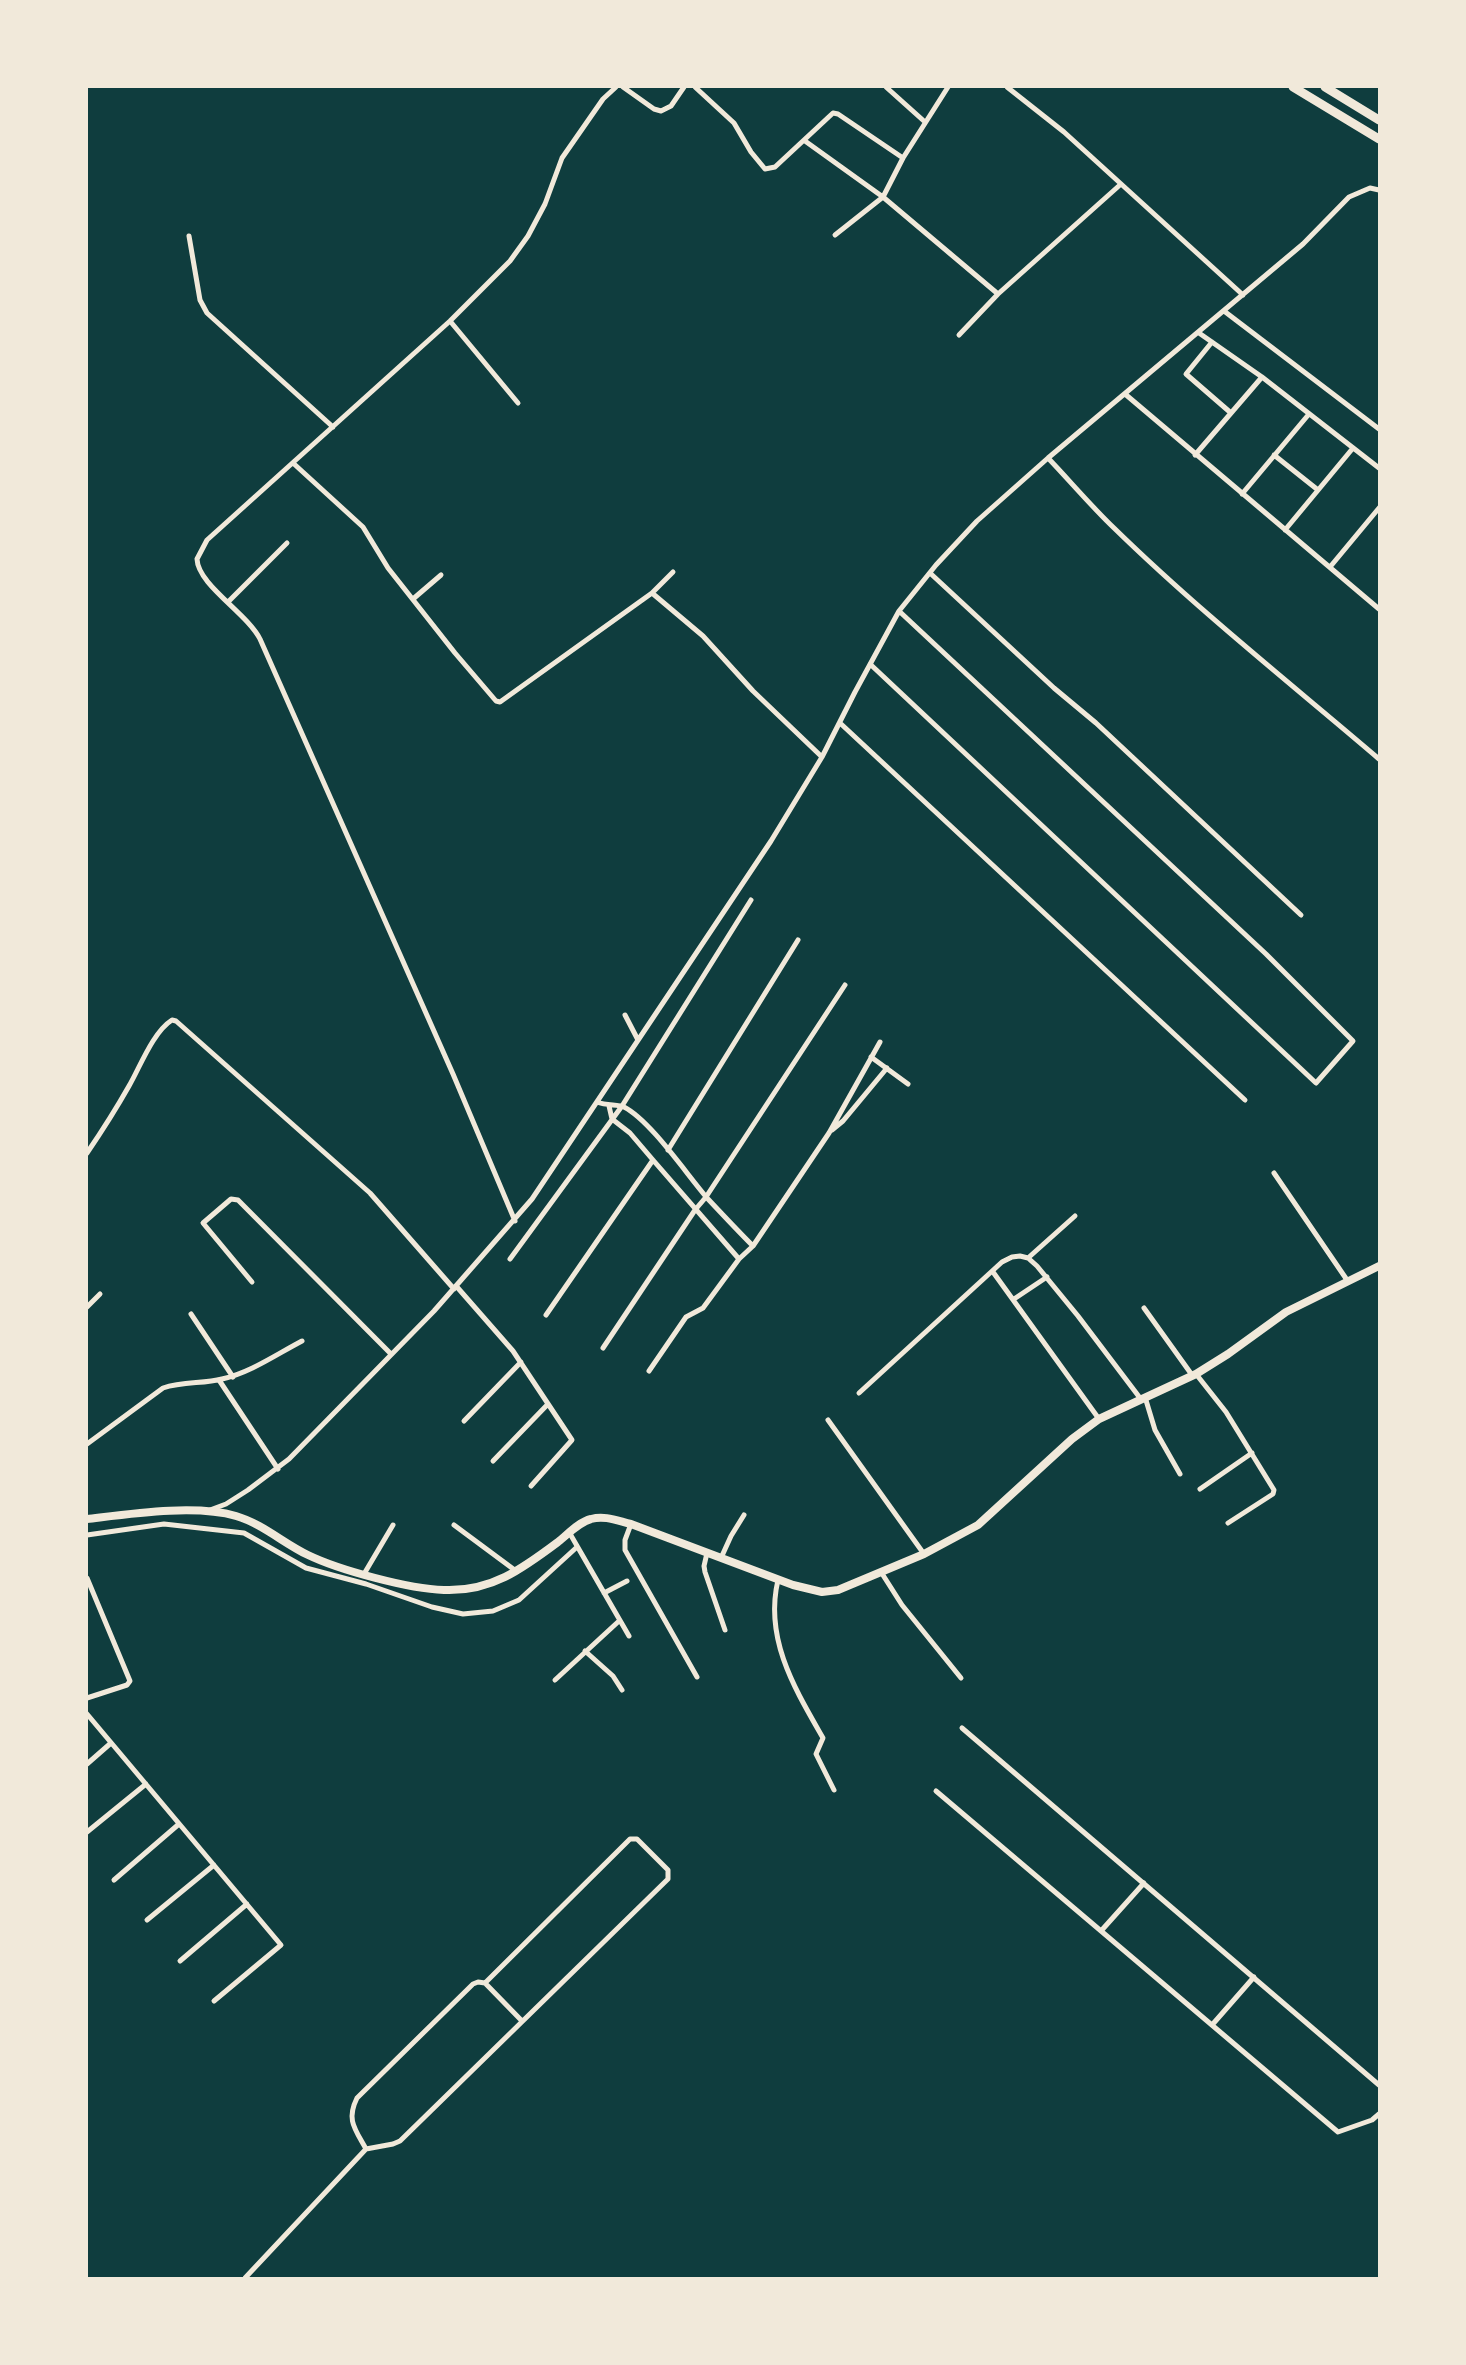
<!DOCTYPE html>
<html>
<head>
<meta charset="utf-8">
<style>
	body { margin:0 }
	#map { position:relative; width:1466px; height:2365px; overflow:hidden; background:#0f3d3e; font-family:"Nunito Sans",sans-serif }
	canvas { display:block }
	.frame { position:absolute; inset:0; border:88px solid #f1e9da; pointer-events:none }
</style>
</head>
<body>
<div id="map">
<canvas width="1466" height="2365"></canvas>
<div class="frame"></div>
</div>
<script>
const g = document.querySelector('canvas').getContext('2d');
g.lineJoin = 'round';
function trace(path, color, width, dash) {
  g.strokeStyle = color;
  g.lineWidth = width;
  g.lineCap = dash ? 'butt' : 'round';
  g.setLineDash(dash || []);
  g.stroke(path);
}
const minor = new Path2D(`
	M623,87L654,109L661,111L671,106L684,87
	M695,87L734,123L751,152L765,169L775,167L833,113L838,114L903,158
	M886,87L925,122
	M1007,87L1064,132L1243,295
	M805,141L883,197L998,294
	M835,235L883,197L903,158L948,87
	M189,236L200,300L207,313L333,427
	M1224,311L1379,429
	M450,321L518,403
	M1199,333L1262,377L1379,468
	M959,335L998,294L1121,184
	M1212,342L1186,374L1231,413
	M1125,394L1379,609
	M1195,455L1262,377
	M1274,455L1318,490
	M1048,458C1070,481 1091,506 1114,528C1198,610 1290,683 1379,759
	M293,463L363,527L388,568L455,653L496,701L500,702L652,593L673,572
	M1242,494L1309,414
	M1285,530L1353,448
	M1330,567L1379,508
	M930,573L1054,688L1096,723L1301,915
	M652,593L703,636L753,691L822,757
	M413,599L441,575
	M228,602L287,543
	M870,664L1316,1083L1353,1041L1266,954L899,611
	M840,723L1245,1100
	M625,1015L638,1040
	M871,1057L908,1084
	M597,1102C607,1106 618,1104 624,1107C651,1121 687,1175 708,1199C723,1215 738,1231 753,1246
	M609,1106L612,1119L630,1133L653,1160L739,1259
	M832,1130L843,1121L887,1068
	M668,1150L798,940
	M87,1153C102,1131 116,1109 129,1086C140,1067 153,1032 172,1020L176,1021L370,1193L454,1289
	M1274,1173L1347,1280
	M515,1221L453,1074L260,639C247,613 198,585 197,559L207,540L450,321L510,261L528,236L545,204L562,158L603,99L616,87
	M1028,1258L1075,1216
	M510,1259L622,1106L751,900
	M993,1272L1099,1419
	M252,1282L203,1223L231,1199L238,1200L391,1354
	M457,1287L513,1351L572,1440L531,1486
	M1014,1299L1047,1277
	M87,1307L100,1294
	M1144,1308L1192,1375
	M191,1314L233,1377
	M546,1315L653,1160
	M603,1348L695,1210L706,1197L845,985
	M649,1371L686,1317L703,1308L739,1259L753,1246L829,1133L880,1042
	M1196,1374L1226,1412L1274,1490L1273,1494L1228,1523
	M219,1380L278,1469
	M859,1393L1002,1262L1012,1257L1020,1256L1028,1258L1037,1266L1078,1316L1140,1398
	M1145,1397L1155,1430L1180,1474
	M828,1420L924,1554
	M464,1421L521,1362
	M87,1444L163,1388C183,1381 203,1384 222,1379C250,1373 277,1354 302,1341
	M493,1461L548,1404
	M1200,1489L1252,1453
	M210,1510L226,1504L248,1490L289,1459L434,1311L532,1199L771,841L822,757L855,692L899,611L936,565L977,521L1048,458L1303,244L1349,197L1370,188L1379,190
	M631,1524L625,1540V1550L697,1677
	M454,1525L516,1571
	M569,1532L629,1636
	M87,1535L164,1524L244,1533L306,1568L366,1584L432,1607L463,1614L493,1611L519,1600L577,1547
	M707,1553L704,1566L705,1572L725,1630
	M721,1558L731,1536L744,1515
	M881,1572L902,1605L961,1678
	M364,1574L393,1525
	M87,1578L130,1681L127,1685L87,1698
	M778,1580C764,1639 795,1689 823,1738L816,1754L834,1790
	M604,1593L627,1581
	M585,1651L613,1676L622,1690
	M555,1680L619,1621
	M87,1714L281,1945L214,2001
	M962,1728L1379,2085
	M87,1764L111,1743
	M936,1791L1338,2132L1372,2120L1379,2114
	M87,1832L146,1784
	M114,1880L179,1824
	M147,1920L214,1865
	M1101,1931L1144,1883
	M180,1961L247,1904
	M1212,2025L1254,1977
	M366,2149C355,2129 346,2120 357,2098L473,1984L478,1982L485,1983L522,2021
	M245,2278L366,2149L393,2144L400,2141L668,1879V1870L637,1839H630L485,1983`);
const secondary = new Path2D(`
	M87,1519C129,1514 195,1504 236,1516C263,1524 283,1543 308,1555C339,1570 409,1589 444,1590C491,1592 522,1569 558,1542C568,1534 579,1522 591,1519C605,1515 618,1521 631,1524L793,1585L822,1592L838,1590L924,1554L978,1525L1072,1439L1099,1419L1196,1374L1228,1354L1286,1312L1379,1266`);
const motorway = new Path2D(`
	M1293,87L1379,139
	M1325,87L1379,120`);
trace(minor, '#f1e9da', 5);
trace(secondary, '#f1e9da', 8);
trace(motorway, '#f1e9da', 9);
</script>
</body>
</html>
